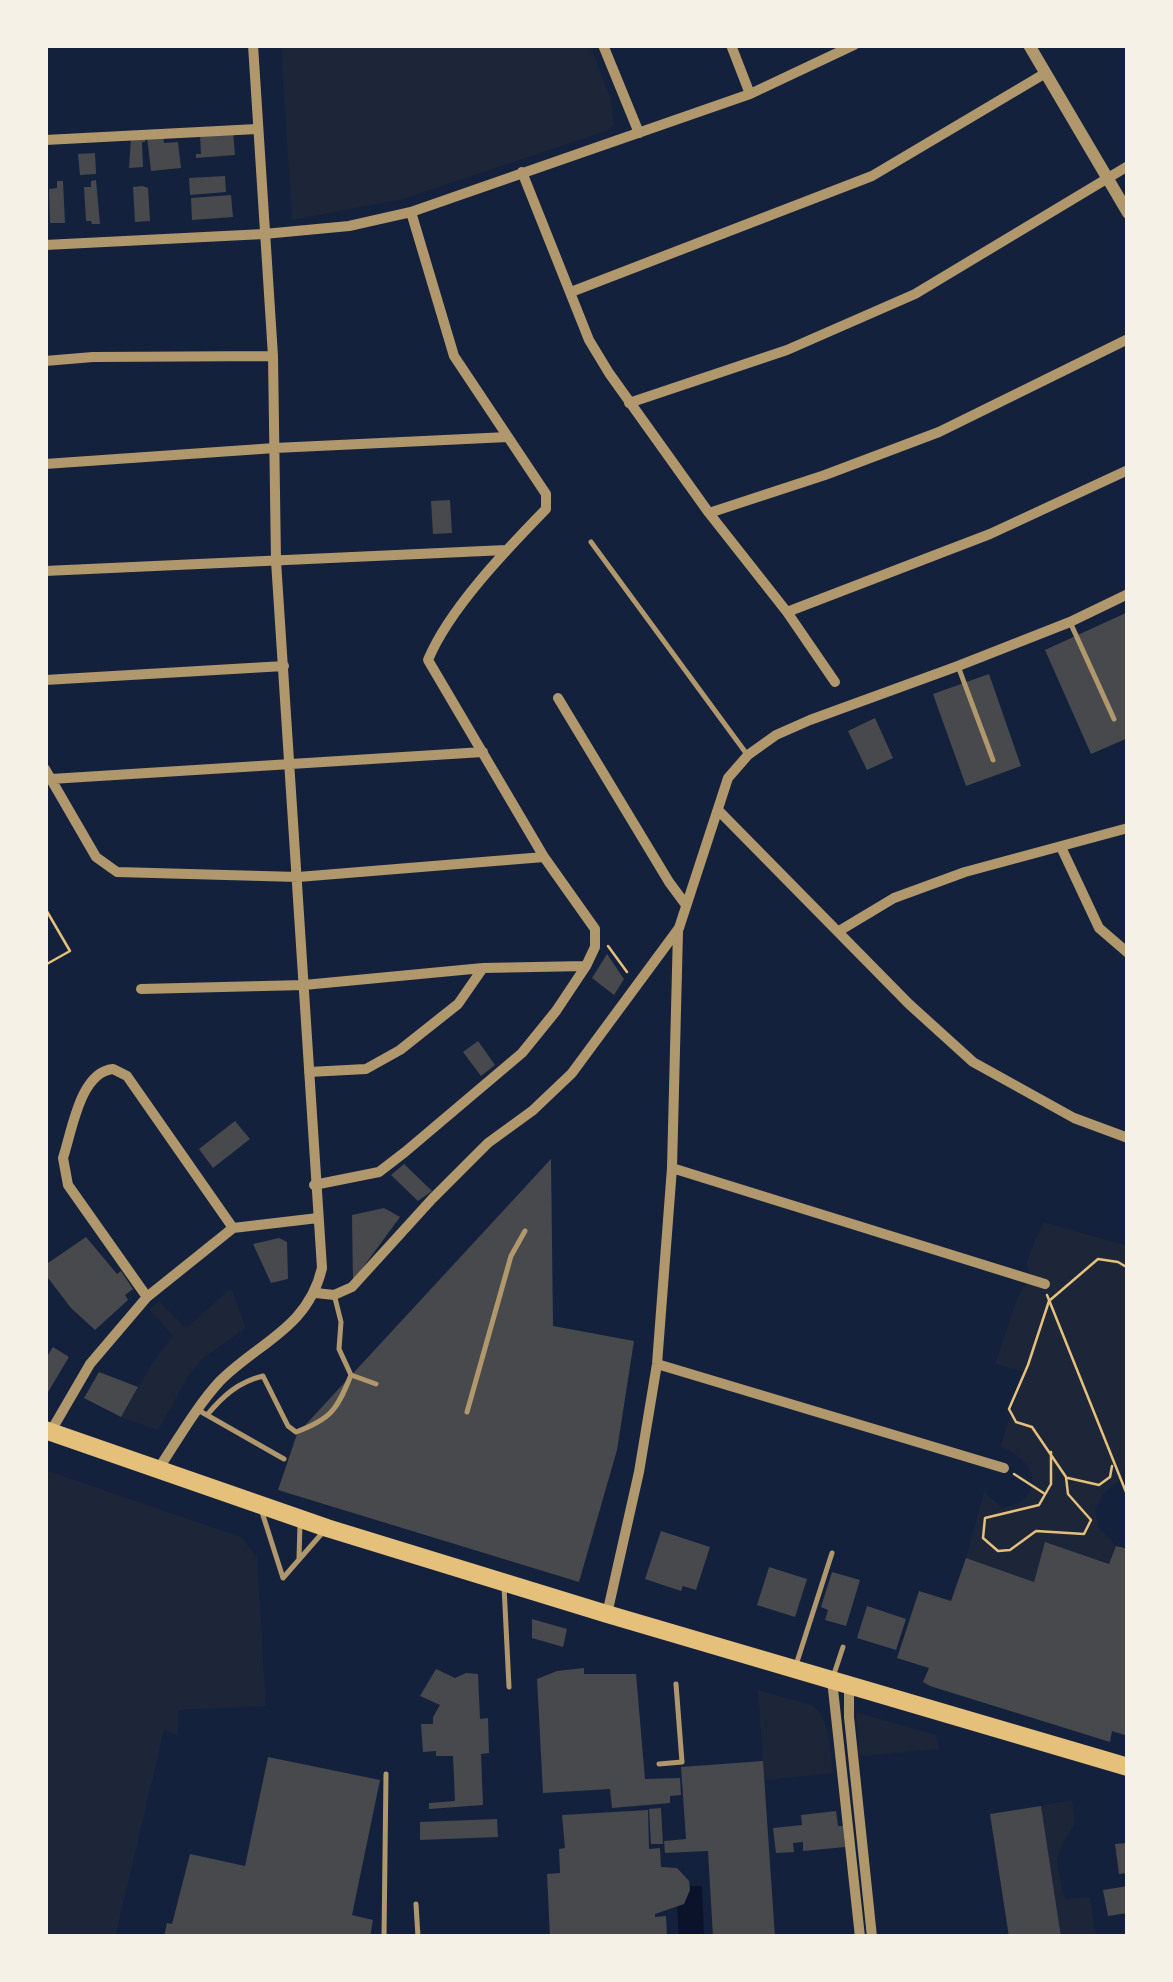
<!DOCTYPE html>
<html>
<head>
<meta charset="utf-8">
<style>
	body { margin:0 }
	#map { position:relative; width:1173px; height:1982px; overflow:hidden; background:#14213d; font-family:"Times New Roman",serif }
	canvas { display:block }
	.frame { position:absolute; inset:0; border:48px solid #f6f1e7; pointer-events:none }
</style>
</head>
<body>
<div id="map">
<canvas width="1173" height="1982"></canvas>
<div class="frame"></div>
</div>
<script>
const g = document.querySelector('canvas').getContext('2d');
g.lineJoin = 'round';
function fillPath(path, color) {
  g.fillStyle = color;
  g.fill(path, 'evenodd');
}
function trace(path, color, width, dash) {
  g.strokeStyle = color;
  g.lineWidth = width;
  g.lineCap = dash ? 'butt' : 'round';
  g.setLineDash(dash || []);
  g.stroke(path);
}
const green = new Path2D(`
	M281,45H590L611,100L614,126L609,130L403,199L292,220Z
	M1043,1222L1128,1246V1450L1122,1479L1103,1494L1095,1510L1098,1527L1116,1546L1109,1564L1046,1542L1034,1582L966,1558L984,1492L1002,1508C1047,1500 1039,1460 1000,1447L1025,1372L995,1364L1017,1298L1031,1276L1026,1264Z
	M231,1288L246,1328L203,1358L189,1375L158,1430L121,1417L151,1365L173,1336L149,1309L159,1301L186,1328Z
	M45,1470L241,1537L257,1557L266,1706L179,1710L177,1735L164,1730L115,1937H45Z
	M758,1690L812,1705C831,1720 830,1750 833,1773L764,1780Z
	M856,1712L936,1735L939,1749L859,1756Z
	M1072,1800L1075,1824C1051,1858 1056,1860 1065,1899L1090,1897L1096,1937H1061L1041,1806Z`);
const water = new Path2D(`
	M690,1886H702L704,1937H679L677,1907L685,1903Z`);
const building = new Path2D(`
	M233,131L235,155L196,158V154H201L200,134Z
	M163,135L164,143L178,142L181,168L151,171L147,136Z
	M145,137V142H142L143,167L129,168L131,138Z
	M95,153L96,174L80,175L78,154Z
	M225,176L226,192L190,195L189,178Z
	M96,180L100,224H92L91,221H86L84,187H91V181Z
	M57,181H63L65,223H50L49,189L57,188Z
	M143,186L148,188L150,221L135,222L133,187Z
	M231,195L233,217L192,220L191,198Z
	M450,500L452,533L433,534L431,501Z
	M1128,612V738L1091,754L1045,650Z
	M989,674L1021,766L966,786L933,694Z
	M875,718L893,758L867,770L848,731Z
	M607,954L624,979L614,995L592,978Z
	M478,1041L495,1065L481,1076L463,1052Z
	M235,1121L250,1139L213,1168L199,1149Z
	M551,1159L553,1326L634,1341L617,1450L579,1582L278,1490L297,1434Z
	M404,1164L432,1191L418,1201L391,1175Z
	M384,1208L400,1217L353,1281L352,1215Z
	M86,1237L117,1274L121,1271L133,1289L125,1295L128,1300L95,1330L71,1308L45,1274V1265Z
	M279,1238L287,1242L288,1279L271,1283L253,1244Z
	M53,1347L69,1357L48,1392L45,1360Z
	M99,1372L138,1387L121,1417L84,1398Z
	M661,1531L710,1547L696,1590L683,1586L681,1591L645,1579Z
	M1045,1542L1109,1564L1116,1546L1128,1549V1736L1112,1731L1110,1742L930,1686L923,1682L929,1668L897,1658L919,1591L951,1601L966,1558L1034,1582Z
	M769,1567L807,1579L795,1617L757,1605Z
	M832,1572L860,1580L846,1626L825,1620L828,1610L821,1607Z
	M867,1606L906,1619L896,1650L857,1638Z
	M532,1619L567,1629L563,1647L532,1638Z
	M584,1668V1674H636L645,1779L680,1778L681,1795L670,1796V1803L612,1808L610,1789L543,1793L537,1679L557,1671Z
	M436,1669L455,1678L466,1673L478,1674L480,1719L488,1718L489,1753L481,1754L483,1805L429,1809V1803L455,1801L453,1756H436V1751L423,1752L421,1724H433V1717L440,1705L420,1696Z
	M268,1757L380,1780L352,1915L373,1920L370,1937H164L167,1923L172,1924L190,1854L245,1866Z
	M763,1761L775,1937H713L708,1851L665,1853L664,1841L686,1839L681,1767Z
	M1041,1806L1061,1937H1009L990,1814Z
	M661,1808L663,1844H651L649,1809Z
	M648,1810L649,1849L660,1848L661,1867L677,1868L689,1881L690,1890L684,1904L655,1914V1917L666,1916L667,1937H550L547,1874L560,1873L559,1849L565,1848L562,1815Z
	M836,1811L838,1826H843L845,1847L803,1851V1842L793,1843L794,1852L776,1853L773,1828L802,1825L801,1815Z
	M497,1819L498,1837L420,1840V1822Z
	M1128,1843V1873L1119,1874L1115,1844Z
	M1128,1886V1913L1108,1916L1103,1890Z`);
const path = new Path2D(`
	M45,908L70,951L45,965
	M608,946L627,972
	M1047,1295L1128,1497
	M1051,1452V1484L1039,1505L985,1518L983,1538L998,1551L1010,1550L1036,1531L1084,1534L1091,1520L1068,1494L1066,1477L1032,1427L1016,1422L1009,1409L1028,1365L1049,1301L1098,1259L1118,1262L1128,1268
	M1014,1474L1045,1494
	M1068,1478L1099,1485L1110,1477L1112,1466`);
const service = new Path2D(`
	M591,542L746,753
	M1070,622L1114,719
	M958,666L993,760
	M335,1298L341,1322L339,1349L351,1375
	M198,1410L284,1459
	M467,1412L511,1256L525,1231
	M207,1415C223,1396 238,1382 263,1376L288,1426L296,1432C331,1419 337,1410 351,1375L376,1384
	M261,1509L283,1578L324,1531
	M299,1558L300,1524
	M504,1586L509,1687
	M796,1665L832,1553
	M833,1677L843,1647
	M659,1764L682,1762L676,1684
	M416,1904L418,1937
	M384,1937L386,1774`);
const minor = new Path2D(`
	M603,45L639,133
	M731,45L750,94
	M45,140L257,129
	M522,172L589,340L609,373L709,513L787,612L835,682
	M45,245L264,234L349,226L411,212L750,94L854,45
	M571,292L872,176L1044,74
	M45,361L93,357L273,356
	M629,403L787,350L915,294L1128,166
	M45,464L275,448L508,437
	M709,513L825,475L939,432L1128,339
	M45,571L506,550
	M787,612L990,534L1128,470
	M45,680L284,666
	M558,698L669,882L686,905
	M45,769L96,857L117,872L298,877L544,857
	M51,779L483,752
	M719,811L909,1004L973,1062L1074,1118L1128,1138
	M1061,847L1099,928L1128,953
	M839,931L894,898L965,872L1128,828
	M141,989L304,985L483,968L586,966
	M309,1072L366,1069L400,1050L458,1004L483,968
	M672,1168L1045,1284
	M314,1185L379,1172L405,1152L522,1053L556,1011L586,966L595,947V929L544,857L428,660C449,609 507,549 546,509V494L454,356L411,212
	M316,1293L334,1295L352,1287L432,1199L488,1143L532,1111L572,1073L679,928L728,778L748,755L776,735L810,720L958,666L1070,622L1128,594
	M147,1297L68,1185L63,1158C72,1131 80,1072 113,1069L127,1076L233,1228
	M657,1364L1004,1468
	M51,1431L90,1364L147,1297L233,1228L318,1218
	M157,1471C177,1441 196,1407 220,1381C259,1342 308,1328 322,1268L276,561L273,356L253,45
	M607,1614L639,1472L657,1364L672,1168L678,931
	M832,1680L860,1937
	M849,1684V1717L872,1937`);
const tertiary = new Path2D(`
	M1029,45L1128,213`);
const trunk = new Path2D(`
	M45,1430L327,1528L607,1614L1128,1767`);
fillPath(green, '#1d2539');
fillPath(water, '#0b132b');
fillPath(building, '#48494c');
trace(path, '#e5c07b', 2.5);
trace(service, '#b1986c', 5);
trace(minor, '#b1986c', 10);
trace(tertiary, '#b1986c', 12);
trace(trunk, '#e5c07b', 18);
</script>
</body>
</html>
